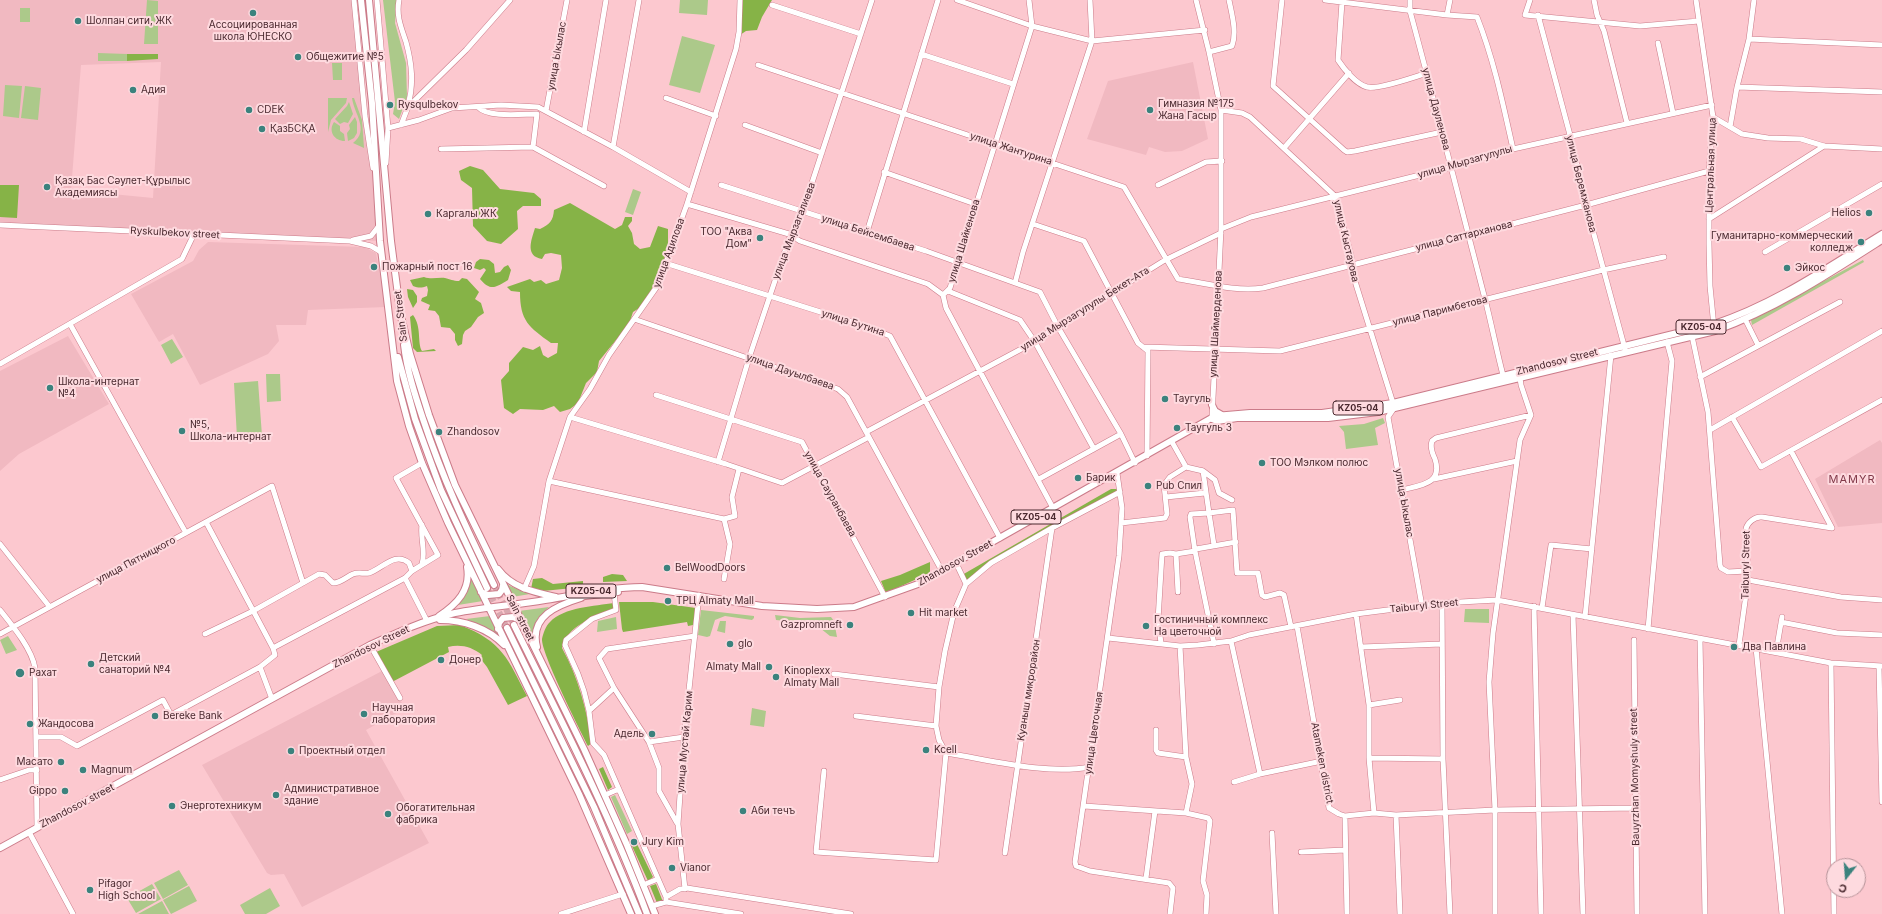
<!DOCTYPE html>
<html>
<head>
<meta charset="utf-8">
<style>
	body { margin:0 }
	#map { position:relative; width:1882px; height:914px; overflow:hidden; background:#fcc8cf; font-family:Inter,sans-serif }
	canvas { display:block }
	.north { position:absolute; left:1826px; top:858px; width:40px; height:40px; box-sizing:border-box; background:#fedadf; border:1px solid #b69399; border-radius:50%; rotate:197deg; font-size:11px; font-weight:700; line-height:16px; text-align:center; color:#4a292f }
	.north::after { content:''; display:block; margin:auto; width:14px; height:18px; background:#3b827d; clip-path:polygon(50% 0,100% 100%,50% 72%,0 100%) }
</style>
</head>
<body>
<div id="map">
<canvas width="1882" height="914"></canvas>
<div class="north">С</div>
</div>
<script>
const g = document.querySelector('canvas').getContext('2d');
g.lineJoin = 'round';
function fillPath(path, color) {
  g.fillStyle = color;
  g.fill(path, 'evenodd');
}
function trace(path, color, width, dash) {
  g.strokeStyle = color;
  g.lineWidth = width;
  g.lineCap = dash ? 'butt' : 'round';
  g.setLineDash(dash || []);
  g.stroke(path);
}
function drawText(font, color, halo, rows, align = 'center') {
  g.font = font + ' Inter,sans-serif';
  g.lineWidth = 4;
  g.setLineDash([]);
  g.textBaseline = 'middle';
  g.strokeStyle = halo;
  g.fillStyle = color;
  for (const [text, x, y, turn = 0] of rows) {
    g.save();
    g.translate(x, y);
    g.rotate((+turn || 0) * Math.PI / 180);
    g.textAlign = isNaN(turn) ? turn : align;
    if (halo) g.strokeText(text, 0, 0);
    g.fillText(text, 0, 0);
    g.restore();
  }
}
const built = new Path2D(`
	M0,0H354L365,116L376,181L380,241L0,225ZM161,62L153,198L71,190L81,65Z
	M1193,62L1208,139L1182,151L1165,152L1149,147L1146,155L1087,139L1108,81Z
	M208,242L364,247L376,253L386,307L308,310L306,325H276L279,341L268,354L200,385L173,334L159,342L131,294L193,261L199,250Z
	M68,336L109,404L19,454L0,471V371Z
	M1880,440L1882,443V523L1838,527L1815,479Z
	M382,671L405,708L366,730L429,843L302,907L284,874L271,875L267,873L202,765Z`);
const green = new Path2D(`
	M147,0L158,1V44H144Z
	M383,0H397L395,23L406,63L407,97L399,119L393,114L395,102Z
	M680,0H708L707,15L679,13Z
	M20,8H30V22H20Z
	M682,36L715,45L700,93L669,85Z
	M98,53L127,54V61H98Z
	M332,63H342V80H333Z
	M5,85L22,86L19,118L3,116Z
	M25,86L41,88L38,120L21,118Z
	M328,98H347L346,103L331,120L328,132Z
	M352,98H354L362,120L364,148L353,143C370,130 354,114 352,98Z
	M349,102L353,114L348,123L344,122L340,124L335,119L347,106Z
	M355,117L357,122V133L354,138L348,141L347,133L350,129L349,125Z
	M334,122L340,126V131L344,134L345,141C334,141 328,131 334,122Z
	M633,189L641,192L633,215L625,212Z
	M1863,260L1864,262L1752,325L1751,320Z
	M172,339L183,357L171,364L161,345Z
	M266,374H280L281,401L267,402Z
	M258,381L262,436L237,438L234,383Z
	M1383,418L1385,423L1375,428L1378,445L1346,449L1344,432L1339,426L1364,424Z
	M471,578L483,601L458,605L467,592Z
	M504,581L510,586L530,594L512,597Z
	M549,607L539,617L532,637L519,611Z
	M1465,609H1489V623L1464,622Z
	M701,610L754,616V618L752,620L725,616L715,620L710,636L707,637L698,635Z
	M775,615L800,618L831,617L834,621L837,637L830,636L815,624L776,620Z
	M490,616L501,639L485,627L466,619Z
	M616,617L617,629L597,632L598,621Z
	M720,621H726L725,633L717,631Z
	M8,636L17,650L6,654L0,640Z
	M752,708L766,711L764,727L750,725Z
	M615,795L632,831L627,834L611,797Z
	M179,870L188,885L163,899L154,883Z
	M152,884L161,899L136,913L127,898Z
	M189,886L197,901L171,914L163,900Z
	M270,888L280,906L266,914H245L240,905Z
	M162,901L169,914H138Z`);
const forest = new Path2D(`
	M741,0H772L762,17L757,30L746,31L740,35Z
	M127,54H158V59L127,61Z
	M470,166L483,170L500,189L534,193L541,199V206H523L517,211L518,229L501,244L487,241L473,226L472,188L461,180L459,171Z
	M0,185H19L17,218L0,217Z
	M570,203L615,229L622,225L625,217H632V221L628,226L632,233L634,244L640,249L650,247L658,226L668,229V248L659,274L644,305L633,312L629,324L599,361L597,372L586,383L578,403L570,409L560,412L554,406L543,410L520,409L513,414L504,408L501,380L509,371V363L523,347L533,350L540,346L543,355L548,358L557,353L558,343H551C529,327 520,321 520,292L511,291L507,287L530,279L534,282L541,280L546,284L559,280L562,268L561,255L551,253L545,254L542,259C525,256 531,241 535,228L540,229C550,224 553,221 554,210Z
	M480,259L489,260L494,264L495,273L500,272L504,267L508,265L511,270L508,280C496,287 491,292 480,279L486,270L484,268L480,270L474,268L476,262Z
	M424,277C432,280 438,277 445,278C450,279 453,281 459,281L462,278L467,279L479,292L475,299L481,303L484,313L478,317L471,327L465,331L463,335L462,344L458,346L455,340V334L450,328L441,327L439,316L435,311L428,310L430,305L421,301L422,298L427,296L428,290L427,286C421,288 419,288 413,286L410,280Z
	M407,289L413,290L417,296V302L413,308L408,297Z
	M413,315C422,327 417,343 422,351L434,349L436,351L417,352L413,348L410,317Z
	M1111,489H1117L1120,492L991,563L966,584L962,575Z
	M930,562V573L886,593L881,581L900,575Z
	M612,574L623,575L627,581L603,582V577Z
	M542,578L553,584L583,581V587L543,591L531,589L533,579Z
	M619,602H653L696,608L693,625L688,626L687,622L623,632L622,629Z
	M614,603L613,609C595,617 566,626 562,648C579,679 586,708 592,743L588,746C579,728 541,653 542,639C543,634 546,625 550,622C564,607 595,606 614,603Z
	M460,625C503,642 507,658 527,696L508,705L487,667L480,658L482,655C472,647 461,644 448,647L449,652L392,682L376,652L437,626Z
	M603,767L612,787L608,790L599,769Z
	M637,844L653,877L648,881L632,846Z
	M656,884L663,902L657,903L650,886Z`);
const majorTunnel = new Path2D(`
	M494,585L514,625
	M487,588L507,628`);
const minor = new Path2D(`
	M354,0L365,116L373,168
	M377,0L388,128L386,163
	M399,0C396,16 401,27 406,42C412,64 414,83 408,106
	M957,0L1032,26L1092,41L1205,30
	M1196,0L1209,52L1221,110V229L1212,419
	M1282,0L1273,86L1344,150L1347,152L1355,151L1442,132
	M1325,0L1447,15L1477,17C1494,60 1503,104 1513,149
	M1410,0V11C1436,107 1460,203 1485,299C1492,326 1497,353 1504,379
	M1530,0L1525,15L1640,26L1699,21
	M1594,0L1597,15L1604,31L1627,123
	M1696,0L1713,117L1709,171V244L1710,286L1714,327
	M1342,2L1338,60C1344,69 1356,84 1367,87C1377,90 1415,77 1427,73
	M772,5L861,34
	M1447,15L1450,0
	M1538,15L1570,135L1586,205L1625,349
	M1749,39L1882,45
	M1658,43L1673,113
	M1209,52L1232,46C1237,32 1232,15 1229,0
	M921,54L1013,84
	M758,65L1124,187L1178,279C1205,283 1235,292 1263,288L1586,205L1709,171
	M1737,87L1882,92
	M666,98L716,116
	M478,107C488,118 521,114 537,114L533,147
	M1221,110L1242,113L1250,117L1335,196L1351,255L1354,278L1393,403L1394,408L1388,417L1422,606
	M546,111L567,0
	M1713,117L1742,134L1768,138L1801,139L1824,146L1882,149
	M401,125L408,107L466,50L510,0
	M745,125L822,153
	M1730,127L1737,87L1749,39L1754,0
	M388,128L419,120L452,108L501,105L538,107L613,147L691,192
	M584,132L606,0
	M613,147L639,0
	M1284,148L1349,73
	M441,149L533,147L604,186
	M884,172L975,204
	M721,185L926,251L1040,292L1058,327L1121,434L1135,463
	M1158,185L1206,162L1222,161
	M687,204L789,234L800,241L928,284L943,295
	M1709,219L1824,146
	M1033,224L1084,241L1138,343L1148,351L1147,456
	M0,225L350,241L371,246L381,252
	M1221,229L1251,217L1452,167L1513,149L1712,105
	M867,232L938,0
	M353,240L371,236L378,227
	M1765,252L1882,184
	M665,263L865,326L890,336L1000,538
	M1015,283L1023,252L1092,41L1090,0
	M948,291L1020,320L1035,342L1094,449
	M943,295L950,288L1032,26L1029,0
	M943,295L946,308L1053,508
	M634,319L838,389L847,397L942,571
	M1745,319L1758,345
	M70,324L186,533
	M1692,336L1708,412L1720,565L1721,568L1728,572L1747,571
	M1143,347L1280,351L1603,270L1664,257
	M0,364L182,259L194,234
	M1700,377L1840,302
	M656,395L802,442L885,597
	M570,417L726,464L782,483L869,437
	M1732,417L1761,467L1882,400
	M1710,430L1882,331
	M866,432L1025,347L1165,260L1221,233
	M1172,442L1186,467L1203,471L1209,513L1233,510L1237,573H1258L1262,595L1265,597L1280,593L1284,595L1291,627
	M1791,451L1832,528
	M718,462L749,358L789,239L794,234L805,204L872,0
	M1203,471L1215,480L1219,493L1232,500
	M1117,473L1122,508L1119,556L1075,862L1076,866L1090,871L1169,883L1173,888L1170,914
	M1039,479L1121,434
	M1434,479L1517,461
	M549,481L724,519L735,516L732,497L739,469
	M1402,490C1421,485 1443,484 1435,459C1432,453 1430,447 1432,441L1436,438L1531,415
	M1166,497L1205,493
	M1121,523L1165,518L1167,514L1164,485L1170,477L1186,467
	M0,544L49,606
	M956,563L966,584
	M422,564C426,552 420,538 422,525
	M405,578L412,571L438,555L396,478L422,463
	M724,579L730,544L724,519
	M1748,580L1841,597L1882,600
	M303,583L319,574L325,575L333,583C341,583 346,577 353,574C358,572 364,574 369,573C382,569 395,551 409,563L412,571
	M524,589L534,566L549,481L570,417L590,389L609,355L658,285L687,204L736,49L739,32L740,0
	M1178,592L1176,554L1195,551L1190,517L1191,514L1209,513L1214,545
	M614,593L616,610L592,619L566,640L565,645L578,674L584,691L589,711L593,743L604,755L666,897V902
	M1442,603L1443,759L1450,914
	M1534,606L1541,914
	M1542,608L1551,545L1592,549
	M0,610C12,625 32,649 35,668L37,827
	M1356,614L1369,705V758L1374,813
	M1573,615L1583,914
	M1585,617L1611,355
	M1781,622L1837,633L1882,635
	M1297,626L1329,808L1339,814L1345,816L1374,813L1396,815L1495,810L1637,808
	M1648,629L1672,361L1667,342
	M0,634L272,486L303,583L253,611L205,634
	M1108,638L1180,646L1198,645L1231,641L1249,635L1356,614L1442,603L1497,600L1831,663L1882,666
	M1700,639L1705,914
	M1634,640L1637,914
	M1231,641L1260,774
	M1161,643L1158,620L1162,554L1170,553L1176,554
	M1214,644L1195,551L1196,549L1236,542
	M370,645L400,698
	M1739,645L1748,580L1746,529C1747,523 1755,516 1762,517L1832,528
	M1180,646L1186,757L1192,784L1186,813
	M1361,647L1442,644
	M273,648L405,578L427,621
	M1756,648L1782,914
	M1776,652L1782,617
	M1831,663L1834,914
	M1879,666L1882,802
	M260,667L272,699
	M834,674L939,687
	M1369,705L1400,700
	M589,711L614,688
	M856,716L936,726
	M1156,730V750L1158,753L1186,757
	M36,737H61L77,746L163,700L171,715L260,667L275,655L273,648L206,522
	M649,742L684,737
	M946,753C991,760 1045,775 1090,767
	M1369,758L1443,759
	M824,771L816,852L936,860L946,753L939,740L936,726L939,687L945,651L954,612L966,584L991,563L1052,528L1120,492
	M0,780L29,770H37
	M1234,782L1260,774L1322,761
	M605,795L619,789
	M1084,806L1186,813L1208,818L1210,821L1203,881L1207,895L1206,914
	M1396,815L1400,914
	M1345,816L1347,914
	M677,823L659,791V768L649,742L614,688L599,658L607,649L695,636
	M29,832L73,914
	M1272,833L1276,914
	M1301,852L1345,850
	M1005,853L1052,528
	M1146,878L1155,811
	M643,885L658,879
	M685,889L678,824L684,737L699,595
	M666,897L680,889L687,888L851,914
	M652,906L666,902L741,914
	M561,914L623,894
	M1495,914V810L1489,682L1493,633L1520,440L1531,415L1521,385L1520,378`);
const major = new Path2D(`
	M361,0L372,103L380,241L397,381L409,426L422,463L448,523L579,794L631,914
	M369,0L391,241L401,318
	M401,316L410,354L429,415L455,485L584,749L627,845L655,914
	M404,345C407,371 415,395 423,419C442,477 467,530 494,585
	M398,357L415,419L441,490L487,588
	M1212,405L1215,411L1222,415
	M1212,419L1217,421L1237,418H1328L1378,412L1715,331C1774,310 1829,274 1882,240
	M498,569C512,588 534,592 556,597
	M481,592L488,595L499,594L502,590L503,585
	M577,597L618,592
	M439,616C457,604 471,590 467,567
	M440,620C463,620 488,628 504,645
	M514,625C561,720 610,815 647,914
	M507,628L594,807L639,914
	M498,629L499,623L503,618L513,617L520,620
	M537,647C529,616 558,605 581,598
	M0,848L370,645C398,632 425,620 455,613C485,607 516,605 545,600C578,595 609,587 642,587L762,606L817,609L854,607L918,584L1215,416L1250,413H1322L1393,403L1714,324C1775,304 1828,267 1882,234`);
const markers = [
	[253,13,4,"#3b827d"],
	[78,21,4,"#3b827d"],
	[298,57,4,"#3b827d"],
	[133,90,4,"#3b827d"],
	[390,105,4,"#3b827d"],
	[249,110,4,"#3b827d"],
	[1150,110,4,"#3b827d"],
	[262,129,4,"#3b827d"],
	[47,187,4,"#3b827d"],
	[1869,213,4,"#3b827d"],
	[428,214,4,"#3b827d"],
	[760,238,4,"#3b827d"],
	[1861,242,4,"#3b827d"],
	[374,267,4,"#3b827d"],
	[1787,268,4,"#3b827d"],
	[50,388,4,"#3b827d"],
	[1165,399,4,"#3b827d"],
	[1177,428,4,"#3b827d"],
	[182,431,4,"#3b827d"],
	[439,432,4,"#3b827d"],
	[1262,463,4,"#3b827d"],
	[1078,478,4,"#3b827d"],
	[1148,486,4,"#3b827d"],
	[667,568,4,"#3b827d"],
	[668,601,4,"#3b827d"],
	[911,613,4,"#3b827d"],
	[850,625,4,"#3b827d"],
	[1146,626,4,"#3b827d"],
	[730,644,4,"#3b827d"],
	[1734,647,4,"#3b827d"],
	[441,660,4,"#3b827d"],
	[91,664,4,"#3b827d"],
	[769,667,4,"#3b827d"],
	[20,673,5,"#3b827d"],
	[776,677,4,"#3b827d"],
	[364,714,4,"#3b827d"],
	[155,716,4,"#3b827d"],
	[30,724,4,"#3b827d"],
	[652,734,4,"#3b827d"],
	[926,750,4,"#3b827d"],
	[291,751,4,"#3b827d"],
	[61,762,4,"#3b827d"],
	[83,770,4,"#3b827d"],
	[65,791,4,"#3b827d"],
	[276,795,4,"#3b827d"],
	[172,806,4,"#3b827d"],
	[743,811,4,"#3b827d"],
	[388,814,4,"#3b827d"],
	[634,842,4,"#3b827d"],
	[672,868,4,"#3b827d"],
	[90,890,4,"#3b827d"]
];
const shields = [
	[1701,327,50],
	[1358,408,50],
	[1036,517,50],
	[591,591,50]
];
const shieldNames = [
	["KZ05-04",1701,327],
	["KZ05-04",1358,408],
	["KZ05-04",1036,517],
	["KZ05-04",591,591]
];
const poiNames = [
	["Шолпан сити, ЖК",86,21],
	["Ассоциированная",253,25,"center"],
	["школа ЮНЕСКО",253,37,"center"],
	["Общежитие №5",306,57],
	["Адия",141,90],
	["Гимназия №175",1158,104],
	["Жана Гасыр",1158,116],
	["Rysqulbekov",398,105],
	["CDEK",257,110],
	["ҚазБСҚА",270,129],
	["Қазақ Бас Сәулет-Құрылыс",55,181],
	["Академиясы",55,193],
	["Helios",1861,213,"right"],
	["Каргалы ЖК",436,214],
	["ТОО \"Аква",752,232,"right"],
	["Дом\"",752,244,"right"],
	["Гуманитарно-коммерческий",1853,236,"right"],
	["колледж",1853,248,"right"],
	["Пожарный пост 16",382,267],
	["Эйкос",1795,268],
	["Школа-интернат",58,382],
	["№4",58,394],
	["Таугуль",1173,399],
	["№5,",190,425],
	["Школа-интернат",190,437],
	["Таугуль 3",1185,428],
	["Zhandosov",447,432],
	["ТОО Мэлком полюс",1270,463],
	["Барик",1086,478],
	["Pub Спил",1156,486],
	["BelWoodDoors",675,568],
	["ТРЦ Almaty Mall",676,601],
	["Hit market",919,613],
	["Гостиничный комплекс",1154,620],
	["На цветочной",1154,632],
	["Gazpromneft",842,625,"right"],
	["glo",738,644],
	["Два Павлина",1742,647],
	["Детский",99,658],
	["санаторий №4",99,670],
	["Донер",449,660],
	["Almaty Mall",761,667,"right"],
	["Kinoplexx",784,671],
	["Almaty Mall",784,683],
	["Рахат",29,673],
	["Научная",372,708],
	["лаборатория",372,720],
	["Bereke Bank",163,716],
	["Жандосова",38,724],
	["Адель",644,734,"right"],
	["Kcell",934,750],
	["Проектный отдел",299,751],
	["Масато",53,762,"right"],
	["Magnum",91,770],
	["Административное",284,789],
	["здание",284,801],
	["Gippo",57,791,"right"],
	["Энерготехникум",180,806],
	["Обогатительная",396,808],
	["фабрика",396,820],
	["Аби течъ",751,811],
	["Jury Kim",642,842],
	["Vianor",680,868],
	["Pifagor",98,884],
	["High School",98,896]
];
const streetNames = [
	["улица Ыкылас",557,56,-80],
	["улица Дауленова",1436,109,75],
	["улица Жантурина",1011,149,18],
	["улица Мырзагулулы",1465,162,-16],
	["Центральная улица",1711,165,-88],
	["улица Беремжанова",1581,184,76],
	["улица Мырзагалиева",794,231,-69],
	["Ryskulbekov street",175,233,3],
	["улица Бейсембаева",868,233,18],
	["улица Саттарханова",1464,236,-14],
	["улица Шайкенова",964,241,-73],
	["улица Кыстауова",1346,241,77],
	["улица Адилова",669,253,-70],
	["улица Мырзагулулы Бекет-Ата",1085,309,-32],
	["улица Паримбетова",1440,311,-14],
	["Sain Street",401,316,-97],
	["улица Бутина",853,323,18],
	["улица Шаймерденова",1216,324,-87],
	["Zhandosov Street",1557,362,-14],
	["улица Дауылбаева",790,372,19],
	["улица Сауранбаева",830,494,61],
	["улица Ыкылас",1404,503,80],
	["улица Пятницкого",136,560,-28],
	["Zhandosov Street",955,563,-29],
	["Taiburyl Street",1746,565,-89],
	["Taiburyl Street",1424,606,-6],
	["Sain street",520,618,63],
	["Zhandosov Street",371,647,-26],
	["Куаныш микрорайон",1029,690,-81],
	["улица Цветочная",1094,733,-82],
	["улица Мустай Карим",685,742,-85],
	["Atameken district",1322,763,79],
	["Bauyrzhan Momyshuly street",1635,777,-91],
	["Zhandosov street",77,806,-28]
];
const neighbourhoodNames = [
	["MAMYR",1852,480]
];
fillPath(built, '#f1b9c1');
fillPath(green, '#acc98a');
fillPath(forest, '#86b347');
trace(majorTunnel, '#d8a8af', 6, [6, 3]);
trace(minor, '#cb7b89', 6);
trace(major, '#cb7b89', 8);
trace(minor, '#fff', 5);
trace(major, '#fff', 6);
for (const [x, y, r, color] of markers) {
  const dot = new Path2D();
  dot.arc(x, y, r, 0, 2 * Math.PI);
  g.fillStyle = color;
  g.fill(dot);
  trace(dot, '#fedadf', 1.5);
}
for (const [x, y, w] of shields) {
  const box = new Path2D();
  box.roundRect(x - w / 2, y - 7, w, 14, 3);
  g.fillStyle = '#fedadf';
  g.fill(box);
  trace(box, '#4a292f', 1);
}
drawText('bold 9px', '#4a292f', null, shieldNames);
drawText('10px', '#4a292f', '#fedadf', poiNames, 'left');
drawText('10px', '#4a292f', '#fedadf', streetNames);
g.letterSpacing = '1px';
drawText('11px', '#823949', '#fedadf', neighbourhoodNames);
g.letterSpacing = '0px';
</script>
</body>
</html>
